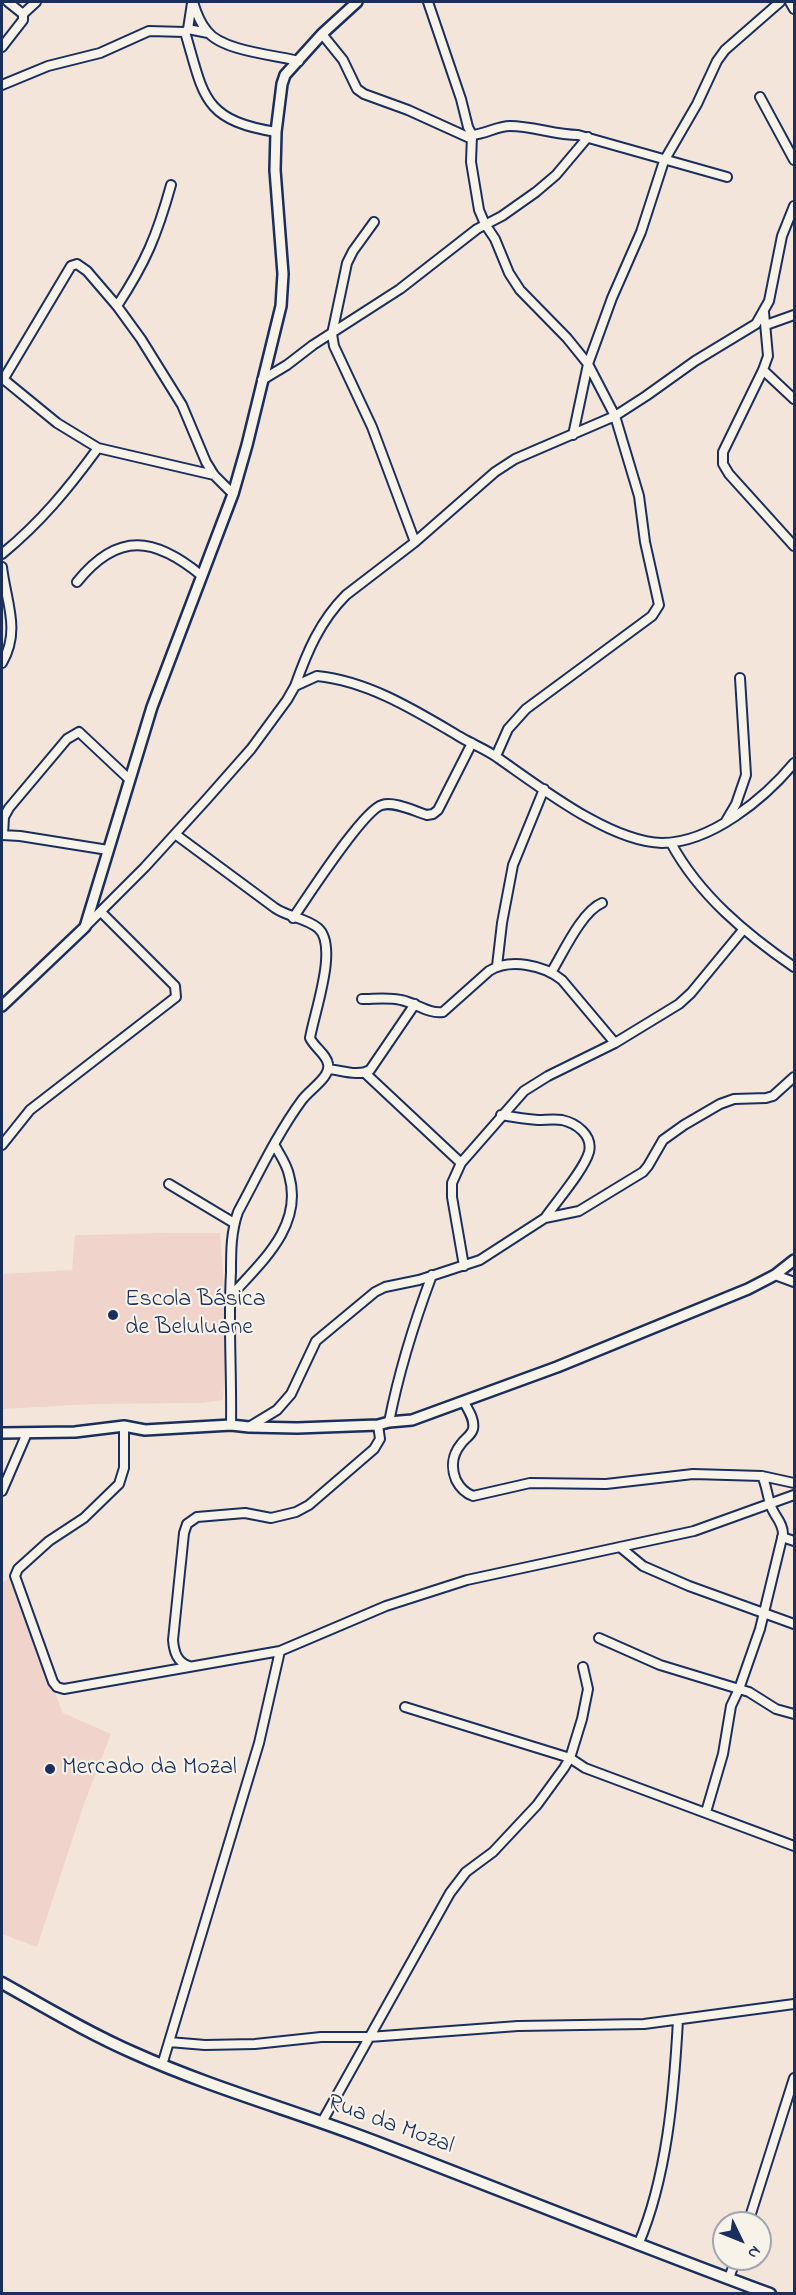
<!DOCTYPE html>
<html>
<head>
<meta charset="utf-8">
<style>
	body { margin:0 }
	#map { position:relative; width:796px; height:2295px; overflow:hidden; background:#f4e5db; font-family:"Indie Flower",sans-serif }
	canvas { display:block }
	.frame { position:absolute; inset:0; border:3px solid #1b2f5e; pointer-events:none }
	.north { position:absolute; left:712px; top:2211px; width:60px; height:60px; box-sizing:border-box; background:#f7f3e8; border:2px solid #9fa5b1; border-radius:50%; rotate:133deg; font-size:16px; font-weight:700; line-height:24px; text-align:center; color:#1b2f5e }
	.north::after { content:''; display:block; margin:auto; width:21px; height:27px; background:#1b2f5e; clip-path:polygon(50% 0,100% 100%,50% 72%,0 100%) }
</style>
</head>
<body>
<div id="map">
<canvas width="796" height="2295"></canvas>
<div class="frame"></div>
<div class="north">N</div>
</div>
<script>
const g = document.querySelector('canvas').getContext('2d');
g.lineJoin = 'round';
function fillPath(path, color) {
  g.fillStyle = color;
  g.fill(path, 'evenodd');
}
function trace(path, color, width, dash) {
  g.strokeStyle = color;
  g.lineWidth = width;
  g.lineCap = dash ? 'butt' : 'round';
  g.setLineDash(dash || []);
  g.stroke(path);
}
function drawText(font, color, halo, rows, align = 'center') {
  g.font = font + ' "Indie Flower",sans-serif';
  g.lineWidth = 4.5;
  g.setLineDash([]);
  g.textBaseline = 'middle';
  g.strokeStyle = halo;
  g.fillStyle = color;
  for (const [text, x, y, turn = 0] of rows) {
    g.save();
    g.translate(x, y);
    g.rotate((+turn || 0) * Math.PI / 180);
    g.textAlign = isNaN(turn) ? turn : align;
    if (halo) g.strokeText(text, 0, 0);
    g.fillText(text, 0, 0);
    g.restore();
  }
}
const built = new Path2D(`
	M168,1233H220L225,1302V1372L223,1400L203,1403L97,1404L2,1409V1274L72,1270L75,1235Z
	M9,1578L63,1713L111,1734L84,1804L37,1947L2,1934V1583Z`);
const minor = new Path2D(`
	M8,2L23,14
	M193,2C196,12 200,23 207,31C222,51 275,55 299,61
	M428,2L461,99L468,127L472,135L471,162L479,210L485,224L495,239L509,273L520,290L567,338L588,364L615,416L639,496L645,542L659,605L652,616L526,709L508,729L496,756
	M790,2L794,9
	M188,29L192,3
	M185,32C204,96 202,120 276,132
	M322,34L343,60L357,89L364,94L408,110L472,139
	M2,47L23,20V14L36,2
	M2,85L48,66L100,53L149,31L185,32L188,29L208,33
	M760,97L794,160
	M472,135C486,134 497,126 510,126C533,126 555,135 578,135L727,177
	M374,222L353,251L347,263L332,334L334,346L372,427L415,542
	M117,306C146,262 157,235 171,185
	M764,312L768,356L763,370L723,452V464L729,474L794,546
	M766,325L794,315
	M763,370L794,399
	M2,378L57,423L98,448L214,475
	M3,380L71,266L77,264L87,271L117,306L141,339L182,405L206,462L214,475L233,494
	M262,380L287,365L313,345L400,289L477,229L502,216L536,192L556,175L588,137
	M573,435L588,364L612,298L641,232L664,161L697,104L717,61L725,50L780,2
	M2,554C41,522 68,489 98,448
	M2,567C6,602 21,630 2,663
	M77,582C118,531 155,537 202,576
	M295,686C307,652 320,621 346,595L415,542L495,472L515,459L615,416L646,396L695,361L756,324L769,301L782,236L794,206
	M726,821L736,804L746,775L740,678
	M175,834L275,908C288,917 306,918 318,928C339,946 314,1013 310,1038C314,1047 327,1055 328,1064C331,1077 309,1090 302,1100C277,1134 258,1175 238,1212C231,1232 231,1251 231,1272C228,1323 232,1374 231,1425
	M2,835L20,836L108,850
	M3,835L4,817L9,808L67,739L79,732L129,779
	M671,843C699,895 746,934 794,967
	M293,918C307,898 363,810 382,805C394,801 414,811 427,815L433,814L438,810L472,743
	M85,927L145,867L206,800L251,749L287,700L295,686L317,676C369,681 418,712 462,738C474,745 487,750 498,758C540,787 610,842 662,843C711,843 765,798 794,763
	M497,966L502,923L513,865L544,789
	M552,971C563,953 582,911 602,903
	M362,999C374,999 389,997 401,1000C416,1003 428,1014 443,1012L489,971C510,958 544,965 562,980L615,1043
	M328,1069C341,1070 358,1077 370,1070L415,1004
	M365,1073L461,1163
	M501,1115C513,1117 526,1119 538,1120C546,1120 554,1119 562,1120C576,1123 593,1135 589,1152C584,1170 556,1202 545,1218
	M2,1145L30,1110L176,997L175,986L101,912
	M169,1184L234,1223
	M464,1266L452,1197V1183L461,1163L524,1091L548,1076L615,1043L679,1004L691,993L743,930
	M775,1275L794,1282
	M229,1298C260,1263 304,1227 289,1175C287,1165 280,1155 275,1146
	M464,1402C468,1410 475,1419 473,1429C471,1436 465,1438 461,1444C452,1455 451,1468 456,1480C460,1488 465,1493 473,1496L530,1483L606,1484L693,1474L762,1476L794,1483
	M389,1422C399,1371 414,1323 432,1275
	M124,1426V1468L119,1484L84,1518L49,1541L18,1569L15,1576L53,1682L57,1687L64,1689L280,1651L386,1606L467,1580L694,1531L794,1495
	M249,1427L277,1410L291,1394L316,1341L375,1292L385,1287L419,1280L480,1260L545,1218L579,1211L643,1172L648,1166L663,1140L684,1125L720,1104L734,1099L766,1098L773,1096L794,1077
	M2,1491L27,1433
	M782,1537L794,1541
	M620,1547L643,1566L689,1586L794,1624
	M599,1638L660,1665L739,1689L760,1629L783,1534C783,1522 774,1516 771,1506C767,1496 767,1486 762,1476
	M189,1666C177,1662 174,1652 173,1640L184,1533L187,1524L197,1517L245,1513L271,1518L296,1512L309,1505L374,1449L380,1439L378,1425
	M405,1707L570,1758L585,1768L794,1846
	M706,1812L723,1754L731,1706L739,1689L749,1692L776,1709L794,1714
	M169,2042L205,2045L255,2044L321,2037H369L518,2026L644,2024L794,2004
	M162,2065L259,1743L280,1651
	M322,2122L450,1893L466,1872L493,1852L537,1805L564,1768L570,1758L582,1719L588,1689L583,1667
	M748,2223L794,2078
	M638,2245C667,2178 674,2093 678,2020
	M729,2278L736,2259`);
const tertiary = new Path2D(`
	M2,1006L85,927L152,707L233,494L247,445L281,306L283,274L275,170L276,132L282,84L285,75L322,34L357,2
	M2,1433L75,1432L124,1426L145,1430L231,1425L249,1427L297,1428L378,1425L389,1422L412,1420L557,1367L748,1289L775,1275L794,1260`);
const secondary = new Path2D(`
	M2,1983C45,2007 88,2033 134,2053C214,2089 299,2112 381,2144C511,2194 640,2246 770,2294`);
const markers = [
	[113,1315,6,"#1b2f5e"],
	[50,1769,6,"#1b2f5e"]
];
const poiNames = [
	["Escola Básica",125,1301],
	["de Beluluane",125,1329],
	["Mercado da Mozal",62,1769]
];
const streetNames = [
	["Rua da Mozal",390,2126,20]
];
fillPath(built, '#f0d4cb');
trace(minor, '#1b2f5e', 12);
trace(tertiary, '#1b2f5e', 14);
trace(secondary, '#1b2f5e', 15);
trace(minor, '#f7f3e8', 8);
trace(tertiary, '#f7f3e8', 9);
trace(secondary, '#f7f3e8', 10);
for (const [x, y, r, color] of markers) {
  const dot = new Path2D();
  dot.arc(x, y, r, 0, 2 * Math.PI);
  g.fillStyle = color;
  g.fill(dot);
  trace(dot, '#f7f3e8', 2);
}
drawText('24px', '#1b2f5e', '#f7f3e8', poiNames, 'left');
drawText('24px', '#1b2f5e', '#f7f3e8', streetNames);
</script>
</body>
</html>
